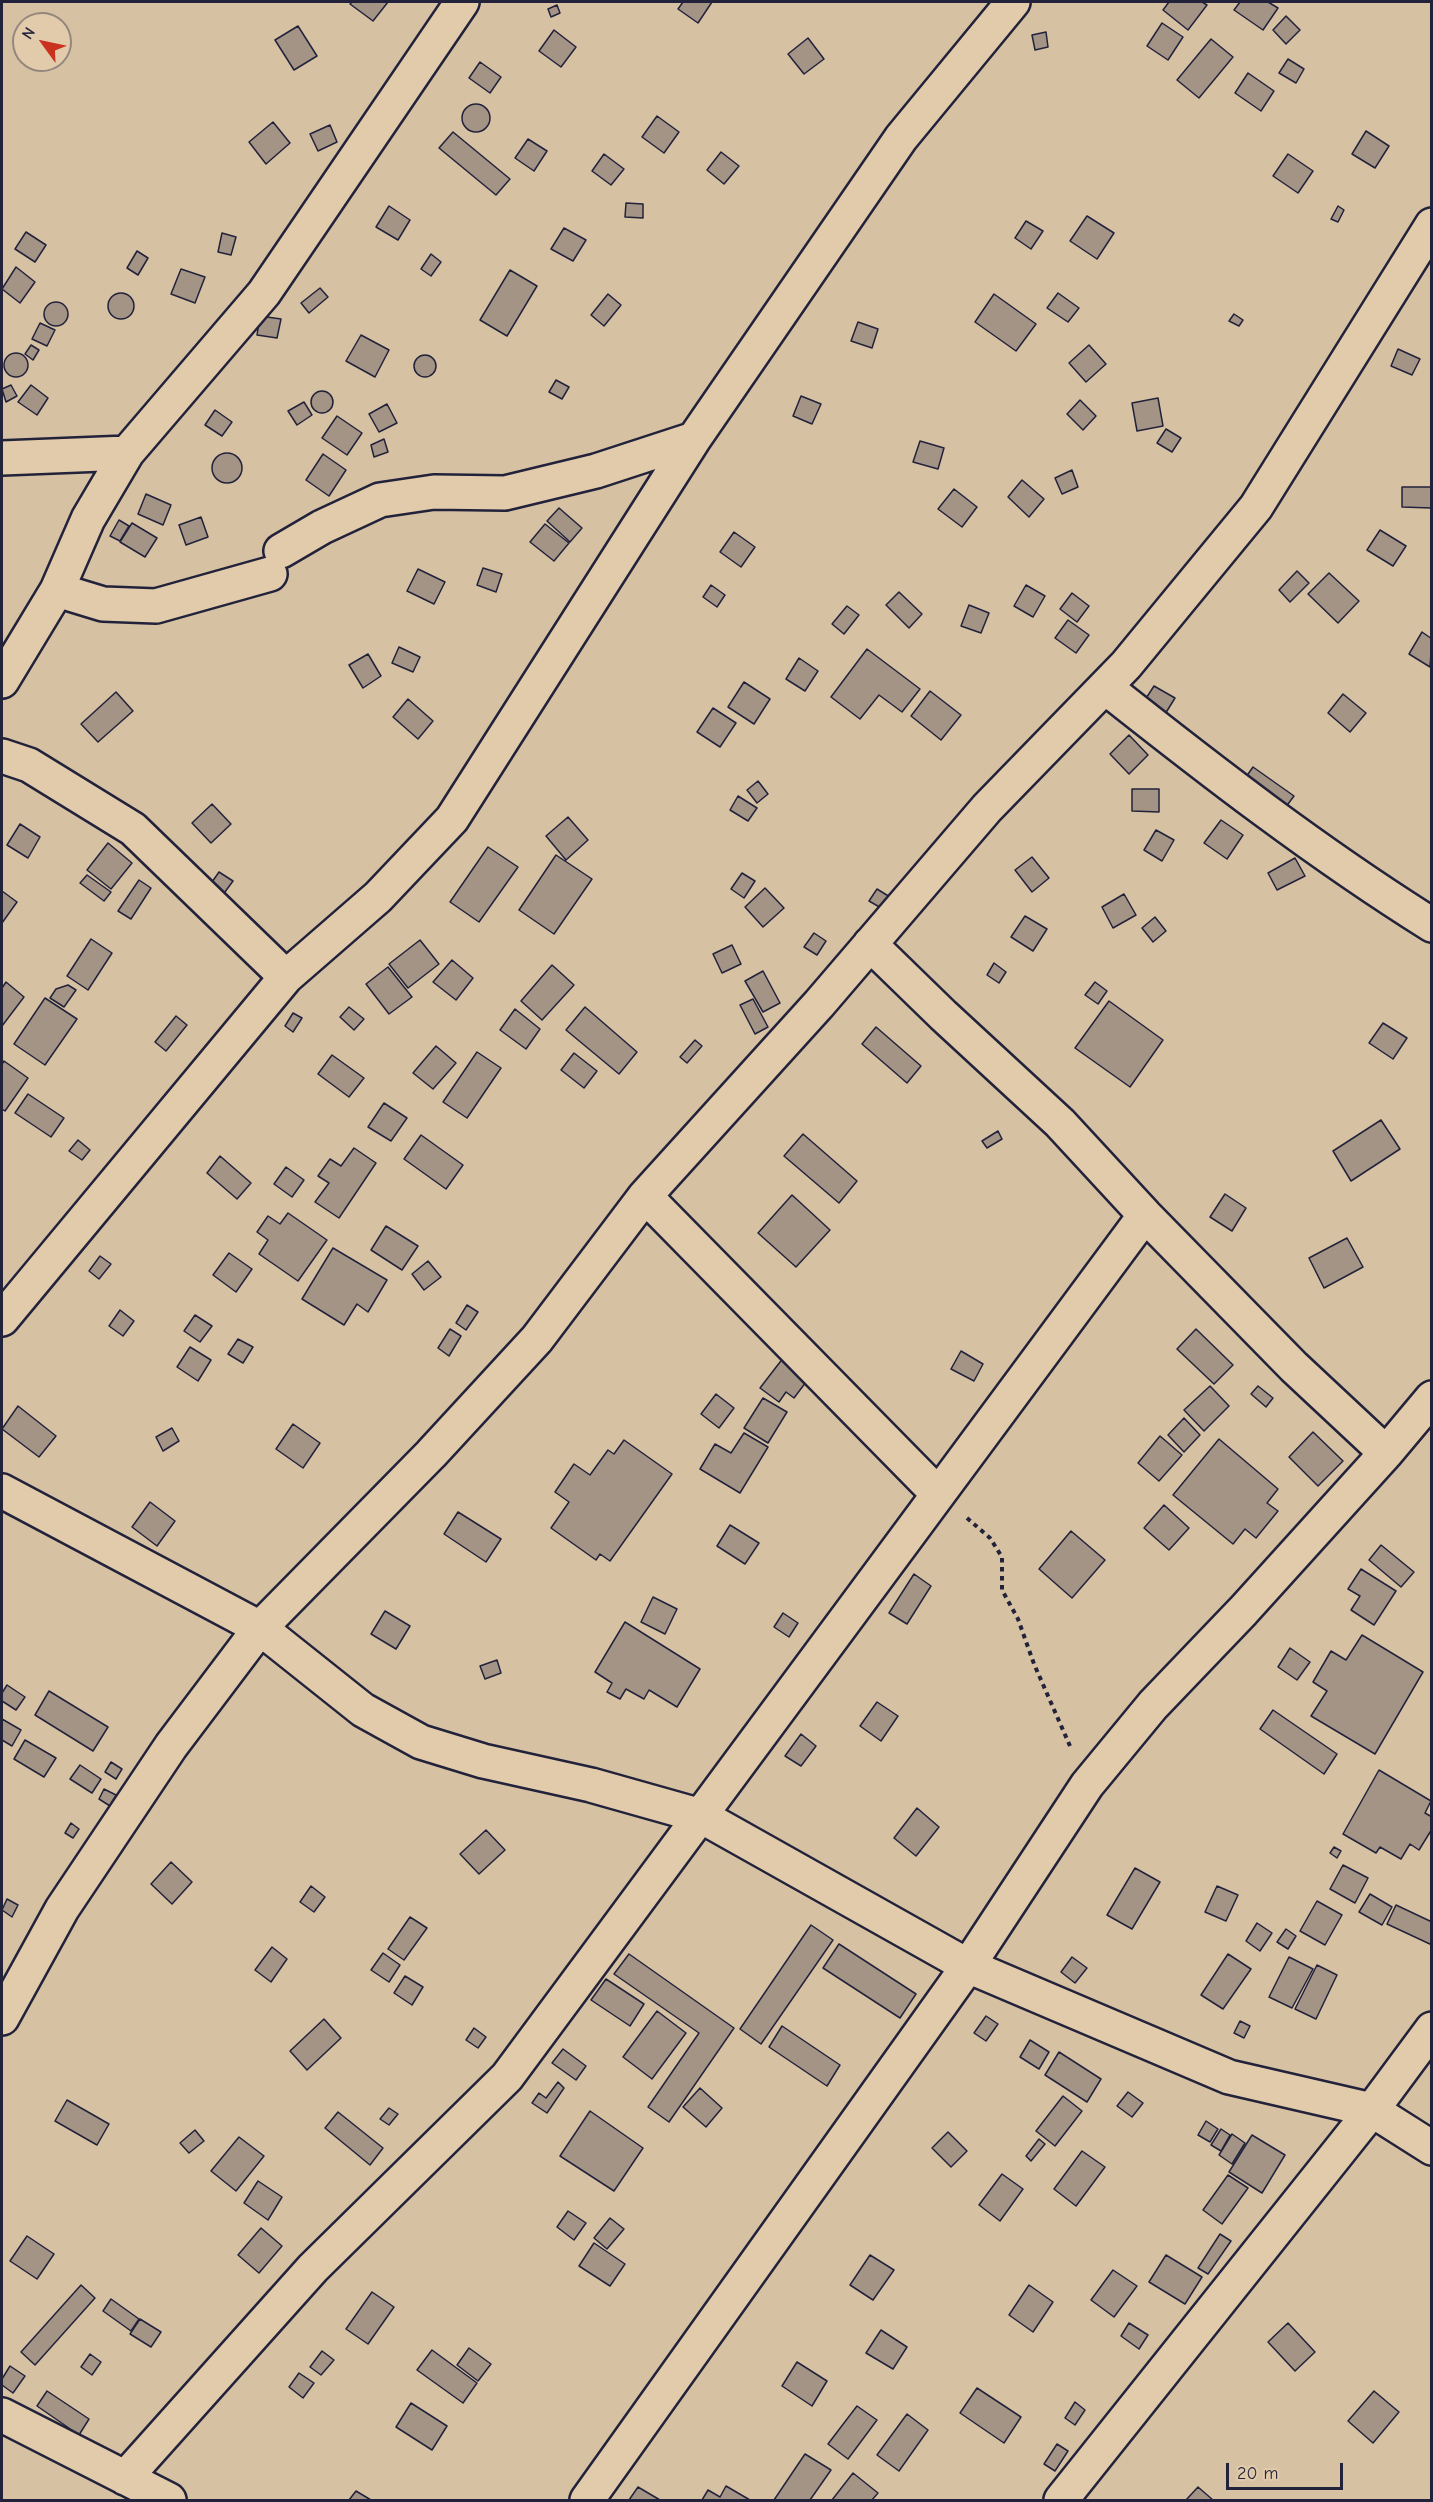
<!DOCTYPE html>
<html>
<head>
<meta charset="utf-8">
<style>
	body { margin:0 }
	#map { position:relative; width:1433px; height:2502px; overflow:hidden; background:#d6c1a3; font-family:"Comic Neue",sans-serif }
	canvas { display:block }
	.frame { position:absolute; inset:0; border:3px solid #22223b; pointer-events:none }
	.north { position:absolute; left:12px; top:12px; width:60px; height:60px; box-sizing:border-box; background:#e1cbaa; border:2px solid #95877e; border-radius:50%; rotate:303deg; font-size:16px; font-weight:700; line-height:24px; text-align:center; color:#22223b }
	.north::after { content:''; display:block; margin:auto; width:21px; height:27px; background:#c8321e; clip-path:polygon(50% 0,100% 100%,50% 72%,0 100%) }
	.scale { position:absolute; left:1226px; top:2463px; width:117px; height:27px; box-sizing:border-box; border:3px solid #22223b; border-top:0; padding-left:8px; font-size:18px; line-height:21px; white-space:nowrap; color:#22223b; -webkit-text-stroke:4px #e1cbaa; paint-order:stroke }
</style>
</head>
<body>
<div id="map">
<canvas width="1433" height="2502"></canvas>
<div class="frame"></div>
<div class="north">N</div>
<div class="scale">20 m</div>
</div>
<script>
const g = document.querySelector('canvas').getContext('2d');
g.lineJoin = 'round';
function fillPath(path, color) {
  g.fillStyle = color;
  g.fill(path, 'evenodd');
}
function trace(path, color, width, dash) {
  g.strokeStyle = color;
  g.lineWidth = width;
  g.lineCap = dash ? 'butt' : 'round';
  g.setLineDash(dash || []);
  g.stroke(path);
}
const building = new Path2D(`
	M352,2H388L373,21L350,4Z
	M683,2H712L698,23L678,9Z
	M1169,2H1202L1207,5L1188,30L1163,10Z
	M1240,2H1268L1278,8L1263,30L1234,10Z
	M557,5L560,13L551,17L548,9Z
	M1286,16L1300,30L1286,44L1273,30Z
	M1162,23L1183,37L1168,60L1147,46Z
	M298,26L317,56L294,70L275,40Z
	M554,30L576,47L561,67L539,51Z
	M1046,32L1048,47L1035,50L1032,35Z
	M808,38L824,59L804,74L788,54Z
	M1211,39L1233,57L1199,98L1177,80Z
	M1288,59L1304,69L1296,83L1279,73Z
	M480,62L501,77L490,93L469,78Z
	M1248,73L1274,91L1261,111L1235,93Z
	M462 118a14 14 0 1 1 28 0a14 14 0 1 1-28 0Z
	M657,116L679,132L664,153L642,137Z
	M273,122L290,143L266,164L249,142Z
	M330,125L337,142L318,151L310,134Z
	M1366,131L1389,146L1375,168L1352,154Z
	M453,132L510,179L496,195L439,148Z
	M528,139L547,151L534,171L515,158Z
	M721,152L739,166L724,184L707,170Z
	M604,154L624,169L611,185L592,171Z
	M1288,154L1313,171L1298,193L1273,176Z
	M626,203L643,204V218L625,217Z
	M389,206L410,220L398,240L376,227Z
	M1338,206L1344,210L1338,222L1331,219Z
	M1087,216L1114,233L1097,259L1070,241Z
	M1026,221L1043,231L1031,249L1015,238Z
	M564,228L586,240L573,261L551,249Z
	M26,232L46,245L35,262L15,249Z
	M222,233L236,237L231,255L218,252Z
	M137,251L148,258L138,275L127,268Z
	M431,254L441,262L431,276L421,269Z
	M16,267L35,282L20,303L2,289Z
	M181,269L205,277L195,303L171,294Z
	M510,270L537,286L507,336L480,320Z
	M320,288L328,297L309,313L301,303Z
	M1058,293L1079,308L1068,322L1047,308Z
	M108 306a13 13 0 1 1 26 0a13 13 0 1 1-26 0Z
	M608,294L621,305L604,326L591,315Z
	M994,294L1036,324L1016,351L975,322Z
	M44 314a12 12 0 1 1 24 0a12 12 0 1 1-24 0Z
	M1234,314L1243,320L1239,326L1229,321Z
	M260,316L281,319L277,338L257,335Z
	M858,322L878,329L872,348L851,341Z
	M40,323L55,330L47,346L32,339Z
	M361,335L389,350L375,377L346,361Z
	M31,345L39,350L33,360L25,354Z
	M1089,345L1106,364L1086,382L1069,363Z
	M1398,349L1420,359L1412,375L1391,366Z
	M4 365a12 12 0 1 1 24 0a12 12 0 1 1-24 0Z
	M414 366a11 11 0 1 1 22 0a11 11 0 1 1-22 0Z
	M556,380L569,387L562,399L549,392Z
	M11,385L17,396L6,402L2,389Z
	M31,385L48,398L37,415L18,402Z
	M311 402a11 11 0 1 1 22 0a11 11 0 1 1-22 0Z
	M801,396L821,404L812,424L793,416Z
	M1158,398L1163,426L1137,431L1132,403Z
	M1080,400L1096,416L1083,430L1067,414Z
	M304,402L312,415L297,425L288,411Z
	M387,404L397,423L379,432L369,414Z
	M215,410L232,422L222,436L205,425Z
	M337,416L362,433L347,455L322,438Z
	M1166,429L1181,438L1172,452L1157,443Z
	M384,439L388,452L374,457L371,445Z
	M920,441L944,448L938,469L913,462Z
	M212 468a15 15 0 1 1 30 0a15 15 0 1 1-30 0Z
	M323,454L346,470L329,496L306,480Z
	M1072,470L1078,487L1062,494L1055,478Z
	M1022,480L1044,499L1029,517L1008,497Z
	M1402,487H1431V508L1402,507Z
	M954,489L977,507L962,527L938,509Z
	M146,494L171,505L163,525L138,514Z
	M559,508L582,528L570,542L547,521Z
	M201,517L208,537L186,545L179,525Z
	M119,520L129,526L120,541L110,536Z
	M132,523L157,538L145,557L120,542Z
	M545,524L569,543L554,561L530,542Z
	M1380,530L1406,546L1393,566L1367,550Z
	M734,532L755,547L741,567L720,552Z
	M483,568L502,574L496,592L477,585Z
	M418,569L445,582L434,604L407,591Z
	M1297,571L1309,583L1290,602L1279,590Z
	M1329,573L1359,601L1338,623L1308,594Z
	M711,585L725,595L717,607L703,597Z
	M1026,585L1045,596L1033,617L1014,606Z
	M899,592L922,614L909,628L886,605Z
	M1072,593L1089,606L1077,622L1060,609Z
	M969,605L989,613L981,633L961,626Z
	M847,606L859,615L844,634L832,624Z
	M1068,620L1089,635L1076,653L1055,638Z
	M1422,632L1432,639L1430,667L1409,654Z
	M399,647L420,657L413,672L392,663Z
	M867,649L920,689L902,712L879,695L860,719L831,697Z
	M368,654L381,676L363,688L349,665Z
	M799,658L818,671L805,691L786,679Z
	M744,682L770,699L754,724L728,707Z
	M1154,686L1175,698L1162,719L1141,706Z
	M930,691L961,715L941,740L911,716Z
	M116,692L133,711L98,742L81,724Z
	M1343,694L1366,713L1350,732L1328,713Z
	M408,699L433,721L418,739L393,717Z
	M713,708L736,723L720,747L697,732Z
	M1129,735L1148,755L1129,774L1110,754Z
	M1253,767L1294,796L1279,816L1239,787Z
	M758,781L768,794L757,803L747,790Z
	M1132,789H1159V812L1132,811Z
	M738,796L757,808L748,821L730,810Z
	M212,804L231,824L211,843L192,823Z
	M568,817L588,840L566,860L546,836Z
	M1221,820L1243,835L1227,859L1204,843Z
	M20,824L40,837L28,858L7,845Z
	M1156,830L1174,840L1162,861L1144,850Z
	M108,843L132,863L111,889L87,870Z
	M488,847L518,867L479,922L450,902Z
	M556,855L592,879L554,934L519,910Z
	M1032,857L1049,878L1032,892L1015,870Z
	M1295,858L1305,876L1277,890L1268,873Z
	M219,872L233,881L219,900L205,892Z
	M742,873L755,881L744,898L731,889Z
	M87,875L111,892L104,901L80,883Z
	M139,880L151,888L131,919L118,911Z
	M765,888L784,908L763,927L745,907Z
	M877,889L890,897L883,909L869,901Z
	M2,891L17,902L2,923Z
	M1124,894L1136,915L1113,928L1102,907Z
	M1025,916L1047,929L1033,951L1011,937Z
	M1155,917L1166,931L1153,942L1142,928Z
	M814,933L826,941L817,955L804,947Z
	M91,939L112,953L88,990L67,976Z
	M420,940L439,964L408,988L389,964Z
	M732,945L741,964L722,973L713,954Z
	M452,960L473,978L456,1000L433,982Z
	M994,963L1006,972L999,983L987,975Z
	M552,965L574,985L542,1020L521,1001Z
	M388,967L412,997L389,1014L366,984Z
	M763,971L780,1003L763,1012L745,981Z
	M6,982L24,997L2,1026V988Z
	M1095,982L1107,991L1098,1004L1085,995Z
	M68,985L76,990L64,1007L50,998L56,989Z
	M45,998L77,1019L45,1065L14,1044Z
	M753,999L768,1027L755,1034L740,1005Z
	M1109,1001L1163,1040L1130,1087L1075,1048Z
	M349,1007L364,1019L354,1030L340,1017Z
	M585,1007L637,1052L619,1074L566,1030Z
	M515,1009L540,1029L526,1049L500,1030Z
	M293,1013L302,1018L293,1032L285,1026Z
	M176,1016L187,1025L166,1051L155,1042Z
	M1383,1023L1407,1038L1393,1059L1369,1043Z
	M876,1027L921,1066L907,1083L862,1044Z
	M695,1040L702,1046L687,1063L680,1057Z
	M436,1046L456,1063L433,1089L413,1073Z
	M477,1052L501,1068L467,1118L443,1102Z
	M574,1053L597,1071L584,1088L561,1070Z
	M332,1055L364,1078L349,1097L318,1074Z
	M4,1061L28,1078L5,1111L2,1109V1064Z
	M28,1094L64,1118L51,1137L15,1113Z
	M384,1103L407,1118L391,1141L368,1127Z
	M1381,1120L1400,1149L1351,1181L1333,1151Z
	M998,1131L1002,1139L987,1148L982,1141Z
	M803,1134L857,1181L839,1203L784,1156Z
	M421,1135L463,1165L446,1189L404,1159Z
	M78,1140L90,1150L82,1160L69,1151Z
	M354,1148L376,1163L339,1218L315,1202L329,1183L318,1176L330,1159L341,1166Z
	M220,1156L251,1183L237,1199L207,1173Z
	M286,1167L304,1180L292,1197L274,1184Z
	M1225,1194L1246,1208L1232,1231L1210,1217Z
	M792,1195L830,1230L796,1267L758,1233Z
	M288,1213L327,1240L298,1281L259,1254L268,1240L257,1232L268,1216L280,1224Z
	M386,1226L418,1246L402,1270L371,1250Z
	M1347,1238L1363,1267L1324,1288L1309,1258Z
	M333,1248L387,1280L368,1312L357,1304L344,1325L302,1299Z
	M229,1253L252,1269L236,1292L213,1275Z
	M100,1256L111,1264L99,1279L89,1271Z
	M428,1261L441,1277L424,1290L412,1274Z
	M467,1305L478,1312L466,1330L456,1323Z
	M120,1310L134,1321L123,1336L109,1326Z
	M195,1315L212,1326L200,1342L184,1331Z
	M450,1329L461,1336L449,1356L438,1348Z
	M1196,1329L1233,1365L1214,1384L1177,1349Z
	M238,1339L253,1347L243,1363L228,1354Z
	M190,1347L211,1360L198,1381L177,1367Z
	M961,1351L983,1364L974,1381L951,1369Z
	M787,1353L805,1367L798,1375L806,1382L794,1398L786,1392L779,1402L760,1388Z
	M1210,1386L1229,1406L1204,1431L1184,1410Z
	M1258,1386L1273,1398L1266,1407L1251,1394Z
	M716,1394L734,1408L719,1428L701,1414Z
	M763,1398L787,1412L768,1443L744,1428Z
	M18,1406L56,1436L39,1457L2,1429Z
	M1184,1418L1200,1435L1184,1452L1168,1435Z
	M293,1424L320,1443L303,1468L276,1449Z
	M172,1428L179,1441L163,1451L156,1437Z
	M1313,1432L1343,1461L1318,1486L1289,1457Z
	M744,1433L768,1447L740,1493L700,1469L715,1444L731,1453Z
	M1160,1436L1182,1455L1159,1481L1138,1463Z
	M1219,1439L1278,1489L1267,1503L1278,1511L1256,1538L1245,1529L1233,1544L1173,1495Z
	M624,1440L672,1474L610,1561L600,1554L596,1560L551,1528L569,1502L555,1492L574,1464L590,1475L608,1450L614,1454Z
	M150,1502L175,1521L157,1546L132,1527Z
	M1164,1505L1189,1528L1169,1550L1144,1528Z
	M458,1512L501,1539L486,1562L444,1534Z
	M730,1525L759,1543L745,1564L717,1546Z
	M1071,1531L1105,1560L1072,1598L1039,1569Z
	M1381,1545L1414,1572L1401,1587L1369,1560Z
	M1361,1569L1396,1591L1374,1625L1351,1610L1360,1596L1348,1589Z
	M914,1574L931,1586L907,1624L889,1613Z
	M653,1597L677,1609L665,1634L641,1622Z
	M385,1611L410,1626L396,1649L371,1634Z
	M783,1613L798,1623L789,1637L774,1627Z
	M625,1622L700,1669L677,1707L649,1690L644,1699L626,1689L620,1699L607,1692L612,1683L595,1672Z
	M1362,1635L1423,1672L1375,1754L1311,1716L1327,1691L1313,1682L1331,1651L1346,1660Z
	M1290,1648L1310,1662L1297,1680L1278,1667Z
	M497,1660L501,1673L485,1679L480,1666Z
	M7,1685L25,1697L16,1710L2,1701V1693Z
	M49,1691L108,1727L93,1751L35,1715Z
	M877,1702L898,1716L881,1741L860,1726Z
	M1273,1710L1337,1754L1324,1774L1260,1729Z
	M2,1719L21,1730L12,1746L2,1740Z
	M801,1734L816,1746L801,1766L785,1756Z
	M25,1740L56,1758L44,1777L14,1759Z
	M111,1762L122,1769L116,1779L105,1772Z
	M80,1765L101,1779L92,1793L70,1779Z
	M1379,1770L1431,1801L1425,1813L1432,1817V1829L1419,1850L1410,1844L1401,1859L1380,1847L1376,1853L1343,1834Z
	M104,1789L116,1795L110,1806L99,1799Z
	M917,1808L939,1827L916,1856L894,1838Z
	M71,1823L79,1829L73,1838L65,1833Z
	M486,1830L505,1850L479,1874L460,1854Z
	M1334,1847L1341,1851L1337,1858L1330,1853Z
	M171,1862L192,1882L172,1904L151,1884Z
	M1343,1865L1368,1878L1355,1903L1330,1889Z
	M1135,1868L1160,1882L1132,1929L1107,1915Z
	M311,1886L325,1897L314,1912L300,1902Z
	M1217,1886L1238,1895L1226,1921L1205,1912Z
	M1370,1894L1392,1907L1382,1925L1359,1912Z
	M7,1899L18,1905L12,1917L2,1910Z
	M1317,1901L1342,1915L1325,1945L1300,1931Z
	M1396,1905L1432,1922V1945L1387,1924Z
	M410,1917L427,1928L404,1960L388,1949Z
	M1257,1923L1272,1933L1260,1951L1246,1941Z
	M811,1925L833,1940L761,2044L740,2029Z
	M1286,1929L1296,1936L1288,1949L1277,1942Z
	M839,1944L916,1994L900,2018L823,1968Z
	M272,1947L287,1959L271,1982L255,1970Z
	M383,1953L400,1965L389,1982L371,1970Z
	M629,1954L734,2028L669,2122L648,2107L699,2033L614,1974Z
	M1228,1954L1251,1969L1223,2009L1201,1995Z
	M1072,1957L1087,1968L1075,1983L1061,1972Z
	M1289,1957L1313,1969L1292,2008L1269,1997Z
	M1317,1965L1337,1975L1316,2019L1295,2009Z
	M405,1976L423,1987L412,2005L394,1993Z
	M606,1979L644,2004L630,2026L591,2000Z
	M657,2011L686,2033L652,2079L623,2057Z
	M986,2016L998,2024L986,2041L974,2033Z
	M324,2019L341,2038L307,2070L290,2051Z
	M1240,2021L1250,2026L1244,2038L1234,2033Z
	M782,2026L840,2065L827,2086L769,2047Z
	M474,2028L486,2037L478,2048L466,2040Z
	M1030,2040L1049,2052L1039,2069L1020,2057Z
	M563,2049L586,2066L576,2080L552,2063Z
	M1059,2052L1101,2079L1087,2102L1045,2075Z
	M558,2082L564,2088L547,2113L532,2103L539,2093L546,2098Z
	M700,2088L722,2108L706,2127L683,2107Z
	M1128,2092L1143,2103L1132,2117L1117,2106Z
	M1063,2096L1082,2111L1055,2146L1036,2131Z
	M67,2100L109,2124L97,2145L55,2121Z
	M389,2108L398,2114L389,2125L380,2119Z
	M590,2111L643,2148L614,2191L560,2156Z
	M338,2112L383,2148L370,2165L325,2128Z
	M1206,2121L1218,2129L1210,2142L1198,2135Z
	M1221,2129L1230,2135L1221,2151L1211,2145Z
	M195,2130L204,2141L189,2153L180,2143Z
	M948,2132L967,2151L951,2167L932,2148Z
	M1232,2134L1245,2143L1232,2164L1219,2155Z
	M1252,2135L1285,2155L1262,2193L1229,2172Z
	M239,2137L264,2156L236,2191L211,2171Z
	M1039,2139L1045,2144L1031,2161L1026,2156Z
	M1082,2151L1105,2167L1076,2206L1054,2189Z
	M1002,2174L1023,2189L1000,2221L979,2205Z
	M1228,2175L1248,2188L1222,2224L1203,2210Z
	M258,2181L282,2197L268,2220L244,2203Z
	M568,2211L586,2223L574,2240L557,2227Z
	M610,2218L624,2229L607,2249L594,2238Z
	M261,2228L282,2246L259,2273L238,2255Z
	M1220,2234L1231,2241L1208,2274L1198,2268Z
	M27,2236L54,2254L37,2279L10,2261Z
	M594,2243L625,2264L610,2286L579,2266Z
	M870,2255L894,2270L873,2300L850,2285Z
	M1166,2255L1202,2277L1185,2304L1149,2282Z
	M1113,2270L1137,2286L1114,2317L1091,2300Z
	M81,2285L95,2298L35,2365L21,2352Z
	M1029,2285L1053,2302L1033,2332L1009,2315Z
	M372,2292L394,2307L368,2344L346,2329Z
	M111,2299L139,2319L131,2331L103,2311Z
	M140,2319L161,2332L151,2347L130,2334Z
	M1129,2323L1148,2335L1139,2349L1121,2336Z
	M1288,2323L1315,2352L1295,2371L1268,2342Z
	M881,2330L907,2347L893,2369L866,2353Z
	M469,2348L491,2364L478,2381L457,2365Z
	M432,2350L477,2383L463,2403L417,2370Z
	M322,2351L334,2360L321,2375L310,2367Z
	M90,2354L101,2362L92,2375L81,2367Z
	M797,2362L827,2381L812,2406L782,2386Z
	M10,2366L25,2376L13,2393L2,2385V2379Z
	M299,2373L314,2383L303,2398L289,2387Z
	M977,2388L1021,2417L1004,2443L960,2413Z
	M47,2391L89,2419L79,2435L37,2406Z
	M1374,2391L1399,2412L1373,2443L1348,2421Z
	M1075,2402L1085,2410L1075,2425L1065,2418Z
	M411,2403L447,2426L432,2450L396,2427Z
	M857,2406L877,2420L848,2459L828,2444Z
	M907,2414L928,2430L899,2471L877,2455Z
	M1057,2444L1068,2451L1055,2471L1044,2464Z
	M805,2454L831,2470L810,2500H774Z
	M853,2473L878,2493L872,2500H832Z
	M726,2486L750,2500H702L708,2490L720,2497Z
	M638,2487L660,2500H629Z
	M1198,2487L1213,2500H1186Z
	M356,2491L371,2500H349Z`);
const path = new Path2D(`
	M967,1518L990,1538L1002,1557V1590L1018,1619L1034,1664L1070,1746`);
const street = new Path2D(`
	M2,458L127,453
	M281,551L322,527L380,500L434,492L505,493L596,471L694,439
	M57,590L103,604L156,606L270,574
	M2,681L57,590L88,519L127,453L264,293L462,2
	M1105,687C1211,771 1317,853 1432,925
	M2,756L29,765L133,829L286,977
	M870,944L943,1015L1060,1123L1145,1215L1294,1367L1386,1453
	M645,1196L937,1493
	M2,1319L286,977L378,897L452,819L694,439L901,138L1013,2
	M2,1491L260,1628L363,1710L421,1742L483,1761L591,1785L701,1816L968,1966L1229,2077L1372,2110L1432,2148
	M2,2018L62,1909L171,1746L260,1628L431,1454L537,1339L645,1196L819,1004L987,808L1126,665L1256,507L1432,225
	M2,2415L169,2500
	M125,2478L313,2268L507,2077L1145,1215
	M587,2500L968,1966L1087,1785L1153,1705L1243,1611L1386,1453L1432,1398
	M1061,2500L1372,2110L1432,2029`);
fillPath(building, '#a49486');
trace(building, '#22223b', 1.5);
trace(street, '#22223b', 38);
trace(path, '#22223b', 4, [4.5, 4.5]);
trace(street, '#e1cbaa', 33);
</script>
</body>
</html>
